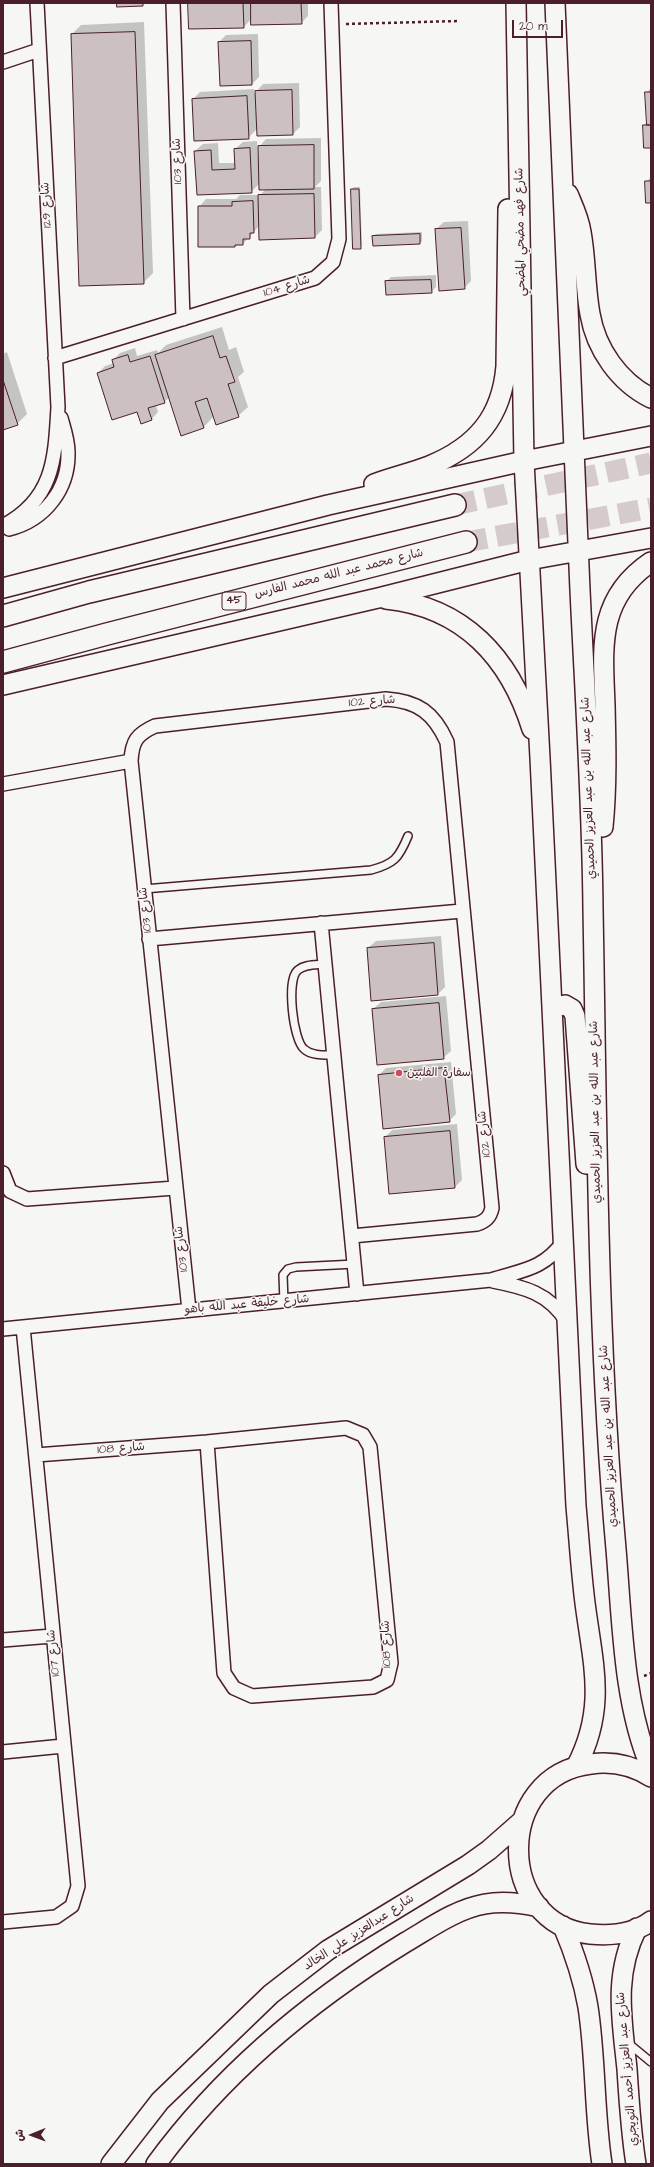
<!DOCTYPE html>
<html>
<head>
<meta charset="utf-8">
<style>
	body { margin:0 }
	#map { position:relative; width:654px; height:2167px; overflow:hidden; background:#f6f6f2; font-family:"Architects Daughter","Playpen Sans Arabic",sans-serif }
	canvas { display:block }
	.frame { position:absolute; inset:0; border:4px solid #4a1f2b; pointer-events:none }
	.north { position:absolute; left:12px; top:2115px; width:40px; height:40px; -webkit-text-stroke:3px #f6f6f2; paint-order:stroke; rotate:269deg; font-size:11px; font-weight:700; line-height:16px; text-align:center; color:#4a1f2b }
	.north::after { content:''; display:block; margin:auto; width:14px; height:18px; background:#4a1f2b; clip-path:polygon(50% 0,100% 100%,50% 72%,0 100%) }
	.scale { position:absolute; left:512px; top:20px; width:51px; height:18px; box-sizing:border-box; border:2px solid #4a1f2b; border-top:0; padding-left:5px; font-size:12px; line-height:14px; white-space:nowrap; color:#4a1f2b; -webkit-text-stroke:3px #f6f6f2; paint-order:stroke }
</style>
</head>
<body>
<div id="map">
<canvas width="654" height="2167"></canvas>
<div class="frame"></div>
<div class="north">ش</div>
<div class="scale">20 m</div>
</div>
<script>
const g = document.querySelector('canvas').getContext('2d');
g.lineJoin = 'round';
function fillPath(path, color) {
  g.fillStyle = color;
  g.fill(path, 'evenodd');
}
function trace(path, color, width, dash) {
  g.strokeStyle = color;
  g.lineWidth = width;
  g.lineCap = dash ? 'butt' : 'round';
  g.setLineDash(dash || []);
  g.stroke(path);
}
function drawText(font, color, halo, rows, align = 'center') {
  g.font = font + ' "Architects Daughter","Playpen Sans Arabic",sans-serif';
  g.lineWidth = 3;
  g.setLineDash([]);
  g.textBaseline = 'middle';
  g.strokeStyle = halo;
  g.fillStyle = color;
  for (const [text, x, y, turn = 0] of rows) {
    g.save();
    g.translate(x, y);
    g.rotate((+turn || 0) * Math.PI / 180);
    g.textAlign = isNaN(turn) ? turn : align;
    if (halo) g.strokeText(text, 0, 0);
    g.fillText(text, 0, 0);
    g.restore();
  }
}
const shadow = new Path2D(`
	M189,3H308V16L301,23L252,18L244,27Z
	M144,22L153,273L143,283L72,34L81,25Z
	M258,34L259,77L252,84L219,42L226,35Z
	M299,83L300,127L293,134L257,129L248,138L193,99L200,92L254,89V94L263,84Z
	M651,88V147L644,125L648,122L646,93Z
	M321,138V181L315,187H321L322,230L315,237L260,225L243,244L235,246L199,207L206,199H236L240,195H260L266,189L260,183L251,192L198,194L195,151L203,144L218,143L219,163H236L235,149L243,142L257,141L258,160H259V147L266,139Z
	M651,177V202L646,182Z
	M354,187H360L362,246L360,248L352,189Z
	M468,221L471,281L464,288L436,229L444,222Z
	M422,232V241L420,243L373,236L376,234Z
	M436,275V287L431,292L386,282L391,277Z
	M222,327L229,350L236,347L244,372L238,377L248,407L238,416H214L203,428L170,397L164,402L156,405L158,412L151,420L138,410L98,373L105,366L114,363L113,360L120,353L135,348L137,356L157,350L158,353L166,345Z
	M7,352L27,414L17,424L3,429V354Z
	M441,936L445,987L438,994L368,948L376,941Z
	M446,996L451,1051L443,1058L373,1009L381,1002Z
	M451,1062L456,1114L449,1121L379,1075L386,1068Z
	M457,1124L462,1180L455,1187L385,1137L392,1130Z`);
const building = new Path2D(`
	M117,3H143V6L117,7Z
	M188,3H243L244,28L189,29Z
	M251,3H301L302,24L251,25Z
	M135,32L144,284L79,286L71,34Z
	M251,41L252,85L220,86L218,42Z
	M292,90L293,135L257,136L255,91Z
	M645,92H651V125H647Z
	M247,96L249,139L194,141L192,99Z
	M643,125H651V148H644Z
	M314,145V189L259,190L258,146Z
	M250,148L252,193L197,195L194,151L211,150L212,170L235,169L234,149Z
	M645,181H651V203H646Z
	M351,189H359L361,249H353Z
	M314,194L315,238L259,240L258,195Z
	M253,201L254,233H250V239H243V245H235V247H198V206H232V202Z
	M461,228L465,289L439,291L435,229Z
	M420,234V244L373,246L372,236Z
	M431,280L432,293L386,295L385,281Z
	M213,336L220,358L226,356L235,382L228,384L239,417L216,425L207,398L195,402L204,428L181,436L155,355Z
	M128,355L130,362L150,356L165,403L148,408L152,420L141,424L137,412L112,420L97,373L114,367L112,360Z
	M3,380L18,425L3,430Z
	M434,943L438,995L371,1001L367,948Z
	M439,1003L444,1059L377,1065L372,1009Z
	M444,1068L450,1122L383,1129L378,1075Z
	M450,1131L455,1188L389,1194L384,1137Z`);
const primaryTunnel = new Path2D(`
	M455,505L651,463
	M466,542L651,508`);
const path = new Path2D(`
	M346,24L459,21
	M644,1676L651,1673`);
const lane = new Path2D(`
	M144,889L371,870C394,864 399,858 408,836
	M325,964C316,965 305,964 298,970C286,979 293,1040 304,1049C312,1056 324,1055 334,1055
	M284,1302L283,1275L288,1269L296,1267L355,1264
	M628,2043L651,2062`);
const street = new Path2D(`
	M173,3L183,319
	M3,62L39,50
	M55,358L315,278L333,262L339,239L331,3
	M3,526C54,499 55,459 58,407L37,3
	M9,529C45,520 69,489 68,452C68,440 64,429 61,418
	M3,784L131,761
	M321,923L357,1294
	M149,939L462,911
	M3,1173L10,1191L27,1199L175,1188
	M493,1281C524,1287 549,1293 567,1322
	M189,1310L131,761C132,741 137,734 155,726L386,699C418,701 434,713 447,742L492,1208C490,1217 486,1221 477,1224L352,1236
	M3,1329L491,1280C522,1270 543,1270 564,1241
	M36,1455L207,1442L224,1673L234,1688L252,1696L373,1687L387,1680L391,1663L370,1447L363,1435L346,1428L207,1442
	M3,1640L52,1636
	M3,1752L63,1746
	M3,1922L56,1917L72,1906L78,1886L23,1327`);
const secondary = new Path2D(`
	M516,3L524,461L540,758L576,1506C579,1538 581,1571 585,1603C593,1665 607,1708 576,1767
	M555,3C563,198 570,394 580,590C585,696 592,803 593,909C597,1123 597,1337 616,1549C622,1619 623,1704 651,1768
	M568,194C573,206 579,218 581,232C586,259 585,287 590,314C596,349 619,382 651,398
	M374,484C392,477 411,473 429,466C476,447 502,417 506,366L508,209
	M3,588L328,505L524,461L651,436
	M386,599C464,607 510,658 532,729
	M3,685L378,598L529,560L651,538
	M603,827C607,787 606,745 605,705C603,649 596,599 651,562
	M553,1007L565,1005L572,1009L575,1016L586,1164
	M651,1777C632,1765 612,1761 591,1764C494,1775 495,1924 590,1934C611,1936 634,1934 651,1921
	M563,1926C574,1952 583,1978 588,2007C596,2059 594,2112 602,2164
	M111,2164L160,2101L271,1994L328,1950L468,1865L489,1850L522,1821
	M156,2164C222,2074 311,2000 406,1942C430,1928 456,1909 485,1904C503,1901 521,1903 539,1907
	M636,2164C631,2133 629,2101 627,2069C622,2019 613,1976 637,1928`);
const primary = new Path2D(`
	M3,616L89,592L455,505
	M3,662L107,634L466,542`);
const markers = [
	[399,1073,4,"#d1495b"]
];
const shields = [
	[234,601,24]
];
const shieldNames = [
	["45",234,601]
];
const streetNames = [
	["شارع 103",178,161,-92],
	["شارع 129",47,205,-93],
	["شارع فهد مضحي المضحي",521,232,-91],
	["شارع 104",287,287,-17],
	["شارع محمد عبد الله محمد الفارس",339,574,-14],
	["شارع 102",372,702,-4],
	["شارع عبد الله بن عبد العزيز الحميدي",589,788,-92],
	["شارع 103",146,910,-96],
	["شارع عبد الله بن عبد العزيز الحميدي",596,1112,-91],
	["شارع 102",485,1134,-96],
	["شارع 103",182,1249,-97],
	["شارع خليفة عبد الله باهو",247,1305,-5],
	["شارع عبد الله بن عبد العزيز الحميدي",609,1436,-93],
	["شارع 108",121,1449,-4],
	["شارع 108",387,1644,-92],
	["شارع 107",54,1653,-96],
	["شارع عبدالعزيز علي الخالد",359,1933,-33],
	["شارع عبد العزيز أحمد التويجري",628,2069,-95]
];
const poiNames = [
	["سفارة الفلبين",407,1073]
];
fillPath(shadow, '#0003');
fillPath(building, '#ccc1c0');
trace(building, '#4a1f2b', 1);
trace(primaryTunnel, '#d4cbca', 21, [21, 10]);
trace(lane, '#4a1f2b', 10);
trace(street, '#4a1f2b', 16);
trace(secondary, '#4a1f2b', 22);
trace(primary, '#4a1f2b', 24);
trace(path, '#4a1f2b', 2.5, [3, 3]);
trace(lane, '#f6f6f2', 7);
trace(street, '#f6f6f2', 13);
trace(secondary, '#f6f6f2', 19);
trace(primary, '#f6f6f2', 21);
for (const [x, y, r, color] of markers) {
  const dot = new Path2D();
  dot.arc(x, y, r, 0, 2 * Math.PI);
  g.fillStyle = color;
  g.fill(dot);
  trace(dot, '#f6f6f2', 1.5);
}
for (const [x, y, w] of shields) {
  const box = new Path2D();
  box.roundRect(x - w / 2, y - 9, w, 18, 3);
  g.fillStyle = '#f6f6f2';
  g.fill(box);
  trace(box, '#4a1f2b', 1);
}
drawText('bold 11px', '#4a1f2b', null, shieldNames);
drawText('12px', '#4a1f2b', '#f6f6f2', streetNames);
drawText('12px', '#4a1f2b', '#f6f6f2', poiNames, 'left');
</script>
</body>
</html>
